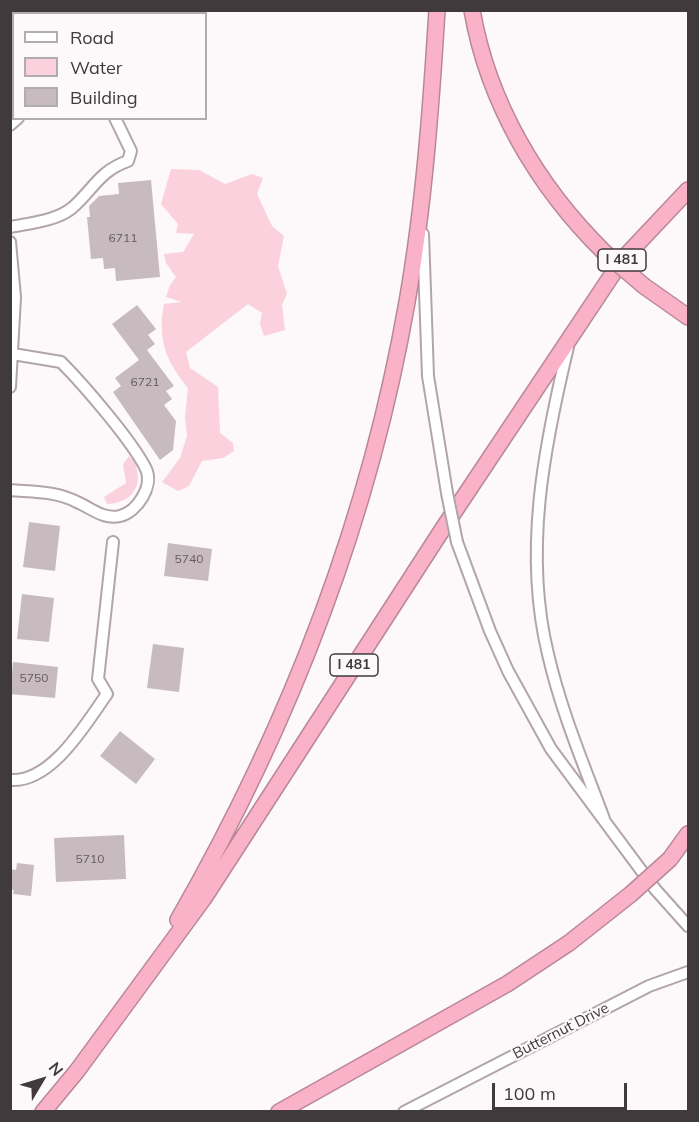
<!DOCTYPE html>
<html>
<head>
<meta charset="utf-8">
<style>
	body { margin:0 }
	#map { position:relative; width:699px; height:1122px; overflow:hidden; background:#fdf8f9; font-family:Mulish,sans-serif }
	canvas { display:block }
	.frame { position:absolute; inset:0; border:12px solid #403a3c; pointer-events:none }
	.legend { position:absolute; left:12px; top:12px; width:195px; height:108px; box-sizing:border-box; background:#fdf8f9; border:2px solid #b1acad; margin:0; padding:8px 10px; list-style:none; font-size:18px; color:#403a3c }
	.legend li { display:flex; align-items:center; gap:12px; height:30px }
	.legend b { width:30px; border:2px solid #b1acad }
	.north { position:absolute; left:12px; top:1050px; width:60px; height:60px; -webkit-text-stroke:4px #fdf8f9; paint-order:stroke; rotate:52deg; font-size:16px; font-weight:700; line-height:24px; text-align:center; color:#403a3c }
	.north::after { content:''; display:block; margin:auto; width:21px; height:27px; background:#403a3c; clip-path:polygon(50% 0,100% 100%,50% 72%,0 100%) }
	.scale { position:absolute; left:492px; top:1083px; width:135px; height:27px; box-sizing:border-box; border:3px solid #403a3c; border-top:0; padding-left:8px; font-size:18px; line-height:21px; white-space:nowrap; color:#403a3c; -webkit-text-stroke:4px #fdf8f9; paint-order:stroke }
</style>
</head>
<body>
<div id="map">
<canvas width="699" height="1122"></canvas>
<div class="frame"></div>
<ul class="legend">
<li><b style="height:8px;background:#fff"></b>Road</li>
<li><b style="height:16px;background:#fbd1de"></b>Water</li>
<li><b style="height:16px;background:#c8bbbf"></b>Building</li>
</ul>
<div class="north">N</div>
<div class="scale">100 m</div>
</div>
<script>
const g = document.querySelector('canvas').getContext('2d');
g.lineJoin = 'round';
function fillPath(path, color) {
  g.fillStyle = color;
  g.fill(path, 'evenodd');
}
function trace(path, color, width, dash) {
  g.strokeStyle = color;
  g.lineWidth = width;
  g.lineCap = dash ? 'butt' : 'round';
  g.setLineDash(dash || []);
  g.stroke(path);
}
function drawText(font, color, halo, rows, align = 'center') {
  g.font = font + ' Mulish,sans-serif';
  g.lineWidth = 4.5;
  g.setLineDash([]);
  g.textBaseline = 'middle';
  g.strokeStyle = halo;
  g.fillStyle = color;
  for (const [text, x, y, turn = 0] of rows) {
    g.save();
    g.translate(x, y);
    g.rotate((+turn || 0) * Math.PI / 180);
    g.textAlign = isNaN(turn) ? turn : align;
    if (halo) g.strokeText(text, 0, 0);
    g.fillText(text, 0, 0);
    g.restore();
  }
}
const water = new Path2D(`
	M171,169L199,170L225,184L252,174L263,178L257,194L272,226L284,236L278,266L287,294L282,305L285,330L264,336L260,324L262,313L248,304L186,352L190,368L218,387L220,433L233,443L234,451L223,458L202,461L189,486L178,491L162,482L180,458L187,436L185,417L188,388C167,362 157,342 164,304L182,302L166,297L170,285L176,277L166,263L164,254L183,252L194,234L176,233L178,224L161,204Z
	M129,456L138,465L136,467C143,489 129,503 107,504L104,497L126,483L123,464Z`);
const building = new Path2D(`
	M151,180L160,277L116,281L115,268L104,269L103,258L91,259L87,217H90L89,206L99,196L119,194L118,183Z
	M137,305L156,329L148,335L155,344L147,350L174,386L166,391L172,399L164,405L176,421L173,450L160,460L113,392L121,386L115,378L139,360L112,324Z
	M29,522L60,526L55,571L23,567Z
	M168,543L212,549L208,581L164,576Z
	M22,594L54,598L49,642L17,639Z
	M153,644L184,648L179,692L147,688Z
	M13,662L58,667L55,698L10,694Z
	M120,731L155,759L136,784L100,756Z
	M124,835L126,879L56,882L54,838Z
	M17,863L34,865L31,896L13,894L14,890H10V869L16,870Z`);
const minor = new Path2D(`
	M10,125L18,118
	M10,227C30,223 56,221 72,208C93,190 99,171 128,161L131,151L115,118
	M423,234L428,376L447,493
	M10,242L15,297L10,387
	M568,347C544,447 523,552 548,654C561,711 584,765 604,819
	M10,490C34,492 56,491 77,502C91,508 104,520 120,516C137,512 154,486 146,469C133,442 83,384 61,362L13,354
	M457,542L490,631L508,671L551,749L655,889L688,926
	M10,780C52,783 86,723 107,694L98,679L113,542
	M404,1112L649,986L688,972`);
const highway = new Path2D(`
	M472,10C488,103 538,187 604,252
	M644,286L688,317
	M670,859L688,834
	M178,920C288,728 369,520 407,302C424,205 431,108 437,10
	M43,1112L77,1071L204,898L444,527L622,260L688,190
	M279,1112L507,984L569,943L631,894`);
const minorBridge = new Path2D(`
	M447,493L457,542`);
const highwayBridge = new Path2D(`
	M604,252L644,286
	M631,894L670,859`);
const numberNames = [
	["6711",123,238],
	["6721",145,382],
	["5740",189,559],
	["5750",34,678],
	["5710",90,859]
];
const shields = [
	[622,260,48],
	[354,665,48]
];
const shieldNames = [
	["I 481",622,260],
	["I 481",354,665]
];
const streetNames = [
	["Butternut Drive",561,1031,-27]
];
fillPath(water, '#fbd1de');
fillPath(building, '#c8bbbf');
trace(minor, '#b2a5a9', 14);
trace(highway, '#b98898', 18);
trace(minor, '#fff', 10);
trace(highway, '#fab2c9', 15);
trace(minorBridge, '#b2a5a9', 14, []);
trace(highwayBridge, '#b98898', 18, []);
trace(minorBridge, '#fff', 10);
trace(highwayBridge, '#fab2c9', 15);
drawText('12px', '#625a5d', null, numberNames);
for (const [x, y, w] of shields) {
  const box = new Path2D();
  box.roundRect(x - w / 2, y - 11, w, 22, 4.5);
  g.fillStyle = '#fdf8f9';
  g.fill(box);
  trace(box, '#403a3c', 1.5);
}
drawText('bold 14px', '#403a3c', null, shieldNames);
drawText('15px', '#403a3c', '#fdf8f9', streetNames);
</script>
</body>
</html>
